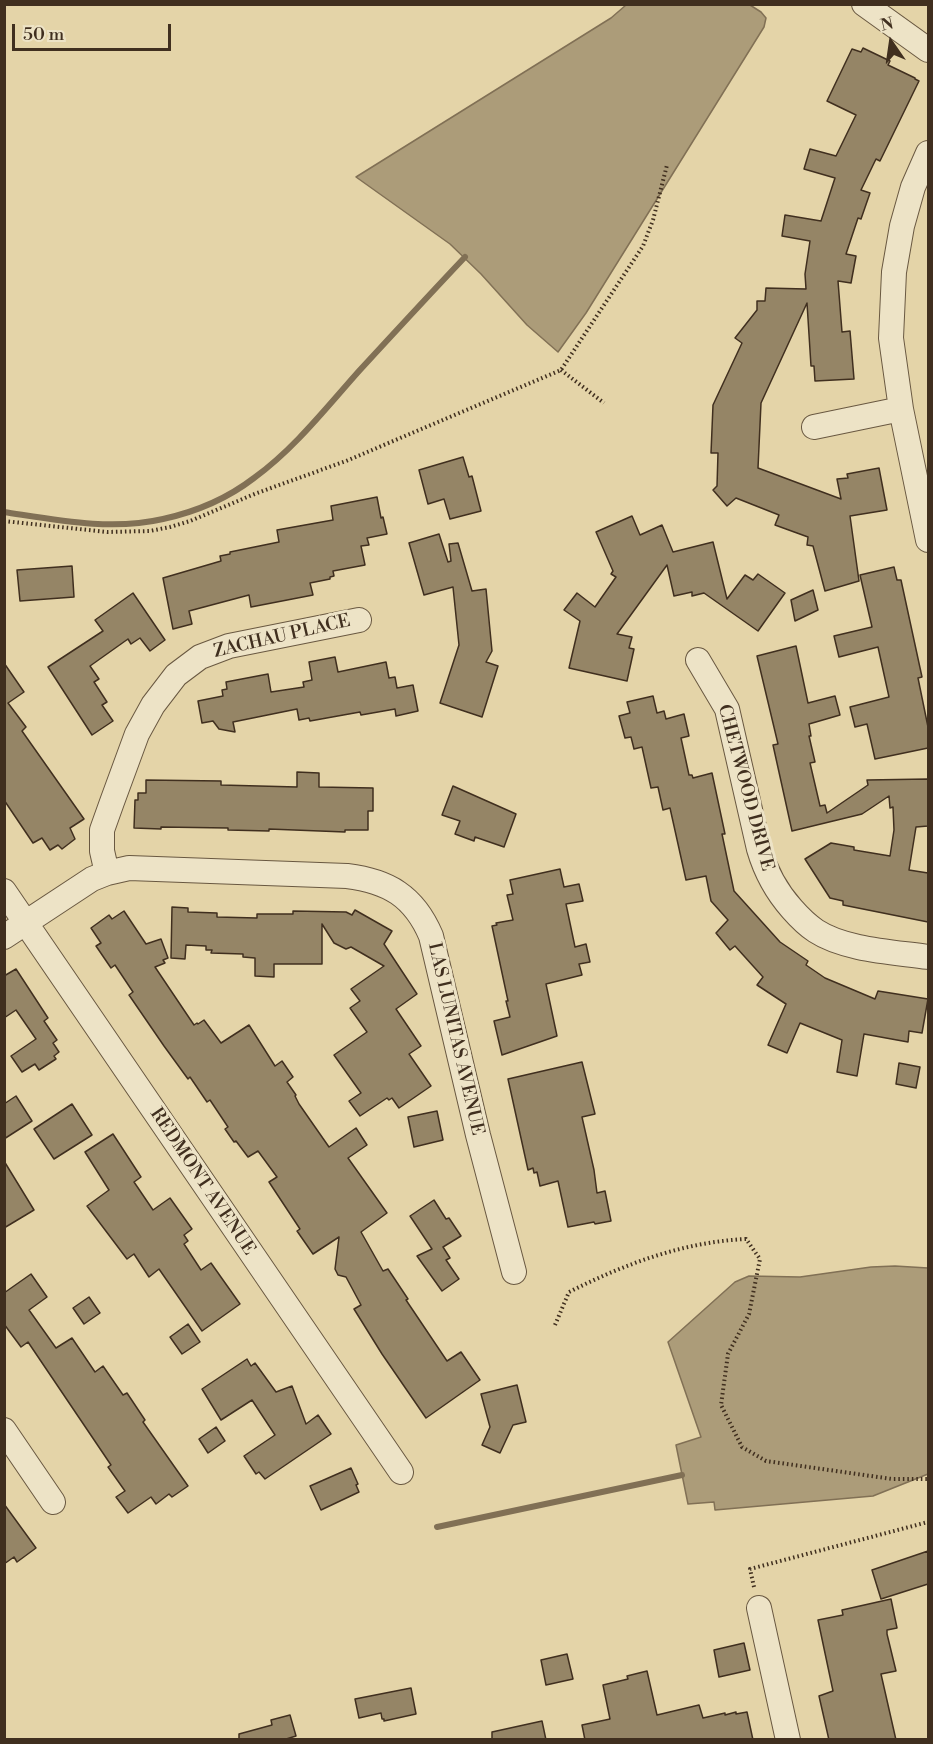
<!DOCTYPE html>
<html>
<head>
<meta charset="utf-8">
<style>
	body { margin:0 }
	#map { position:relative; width:933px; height:1744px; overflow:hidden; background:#e4d4a8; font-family:"Libre Bodoni",serif }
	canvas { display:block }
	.frame { position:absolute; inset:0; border:6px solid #402f1f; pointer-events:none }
	.north { position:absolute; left:861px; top:12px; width:60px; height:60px; -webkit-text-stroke:4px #ede3c6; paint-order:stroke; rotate:347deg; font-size:16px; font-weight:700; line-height:24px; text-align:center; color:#402f1f }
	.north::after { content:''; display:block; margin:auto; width:21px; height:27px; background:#402f1f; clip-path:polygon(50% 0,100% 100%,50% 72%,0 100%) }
	.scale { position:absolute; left:12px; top:24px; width:159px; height:27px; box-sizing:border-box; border:3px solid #402f1f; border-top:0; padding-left:8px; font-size:18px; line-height:21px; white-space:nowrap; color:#402f1f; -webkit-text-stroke:4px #ede3c6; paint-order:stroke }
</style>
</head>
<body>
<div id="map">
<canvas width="933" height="1744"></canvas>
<div class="frame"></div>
<div class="north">N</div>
<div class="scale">50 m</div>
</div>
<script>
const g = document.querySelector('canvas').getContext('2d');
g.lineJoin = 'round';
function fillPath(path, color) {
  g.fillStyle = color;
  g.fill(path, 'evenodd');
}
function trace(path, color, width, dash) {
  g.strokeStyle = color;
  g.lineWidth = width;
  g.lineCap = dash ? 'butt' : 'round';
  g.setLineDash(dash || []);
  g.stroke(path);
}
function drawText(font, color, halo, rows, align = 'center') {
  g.font = font + ' "Libre Bodoni",serif';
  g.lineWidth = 6;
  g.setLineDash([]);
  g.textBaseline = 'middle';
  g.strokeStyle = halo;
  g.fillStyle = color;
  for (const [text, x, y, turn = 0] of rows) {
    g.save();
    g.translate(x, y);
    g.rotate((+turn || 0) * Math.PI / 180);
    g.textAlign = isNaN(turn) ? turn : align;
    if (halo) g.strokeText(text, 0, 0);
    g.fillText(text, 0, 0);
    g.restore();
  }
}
const water = new Path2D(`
	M626,5H750L761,12L766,18L764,27L586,313L558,352L527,325L481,274L450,244L356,177L611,18Z
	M895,1266L928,1268V1474L873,1496L715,1510L714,1502L688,1504L676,1445L701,1437L668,1342L735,1282L749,1276L800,1277L871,1267Z`);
const stream = new Path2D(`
	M4,512C57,520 111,531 163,519C195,512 228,498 254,478C294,449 326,408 359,371C394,333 429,295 465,257
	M437,1527L682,1475`);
const building = new Path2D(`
	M863,48L890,61L888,65L915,78V79L919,81L880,161L876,159L861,190L870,193L861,219L858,218L846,254L856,256L851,283L838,281L842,332L850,331L854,379L815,381L814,366H811L807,303L761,403L758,468L841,499L837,479L848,478L847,474L879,468L887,510L850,516L859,581L825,591L813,546L807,545L808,537L775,525L779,515L736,498L727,506L713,490L717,486L718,453H711L713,405L742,343L735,338L757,310V301H765L766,288L806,289L805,274L810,241L782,236L785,215L821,221L835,178L804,169L810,149L836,156L856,115L827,101L852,49L861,52Z
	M463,457L469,477L472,476L481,511L450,519L444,499L428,504L419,470Z
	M377,497L381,518L383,517L387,534L367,538L369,545L361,546L365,565L333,571L334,576L330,577V579L310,583L313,595L251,607L249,595L189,611L192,624L173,629L163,578L221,561L220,556L230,554V552L279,542L277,530L333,520L331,506Z
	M632,516L640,535L662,525L673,552L713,542L727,599L745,575L753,580L758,574L785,593L758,631L704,593L692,596V592L674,596L667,565L617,634L632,637L629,648L634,649L627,681L569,668L580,621L564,610L577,593L595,607L616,577L611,574L613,571L596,532Z
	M439,534L448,562L451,561L449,544L458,543L472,591L486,589L492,651L486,662L498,666L482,717L440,703L459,645L453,587L424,595L409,543Z
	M72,566L74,597L20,601L17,570Z
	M894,567L897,580H901L922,677L918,678L928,727V748L875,759L867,724L855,727L850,707L889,697L878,647L839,657L834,636L872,627L860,575Z
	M813,590L818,610L795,621L791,600Z
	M133,593L165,640L150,651L140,638L131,644L128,639L90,666L99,679L94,682L107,702L102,705L113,721L92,735L48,667L103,631L95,620Z
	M796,646L808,703L835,696L840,715L809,724L811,736H809L815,762L810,763L820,806L825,805L827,813L868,785L867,780L928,779V826L916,827L909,870L928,873V922L843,905V901L830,898L805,859L831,843L854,847V850L890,856L894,830L893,807L890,808L889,796L862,814L792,831L773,745L778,744L757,656Z
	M335,657L338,672L386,662L389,678L395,677L397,688L413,685L418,711L396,716L395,709L361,715L360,712L310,721L309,718L299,720L297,709L233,722L235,732L219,729L213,721L202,723L198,701L223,696L222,690L227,689L226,682L268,674L271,692L304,687L303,682L312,680L309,662Z
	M4,663L24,692L8,703L26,727L22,731L84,819L70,828L75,839L62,849L58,845L50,850L42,838L33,843L4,800Z
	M653,696L657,713L664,711L666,719L684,714L689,736L681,738L689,775H692L693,778L712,773L725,834H722L734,891L780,942L808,961L806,965L825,978L875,999L878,991L928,999L922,1033L909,1031L908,1042L864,1034L857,1076L837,1072L842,1040L800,1023L787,1053L768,1045L786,1004L757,985L763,977L735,946L730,950L716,933L728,920L711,901L706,876L686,880L670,808L663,810L658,787L651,788L642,747L634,749L631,737L625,738L619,716L630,713L627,702Z
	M297,772L319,773V787L373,788V811H368V830H345V832L269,829V831L228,830V828L161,827V829L134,828L135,800H138V793H146V780L221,781V785L297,787Z
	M453,786L516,814L504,847L475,837L474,841L455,834L460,821L442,815Z
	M560,869L564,887L579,884L583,901L566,904L575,947L586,944L590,962L579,964L582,975L546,984L557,1036L502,1055L494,1021L510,1017L506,1001H508L492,926L497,925L496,923L513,920L507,895L513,894L510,880Z
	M172,907L188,908V912L217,913V917L257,918V914H293V911L346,912L352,915L355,910L392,931L384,944L417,994L396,1009L421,1046L409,1054L431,1086L399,1108L392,1098L389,1100L387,1098L360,1116L349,1101L361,1093L334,1055L367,1032L350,1008L360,1001L351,989L384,966L351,947L346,949L334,943L322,924V964H274V977L255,976V958L243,957V954L211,953L212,950H206V946L186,945L185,959L171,958Z
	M124,911L146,944L161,939L168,958L163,960L165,963L155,967L194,1025L197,1023L198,1024L204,1020L221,1043L249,1025L275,1066L282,1061L293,1077L287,1082L296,1095L295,1096L299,1104L329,1147L356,1128L367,1145L348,1158L387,1213L361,1232L383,1271L388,1269L408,1299L406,1300L447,1361L461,1352L480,1380L426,1418L382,1354L354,1309L361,1305L346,1277L338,1275L335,1269L339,1237L313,1254L297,1231L300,1229L269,1182L277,1177L258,1151L248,1157L236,1141L234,1142L225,1129L228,1127L210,1100L207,1102L190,1077L188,1079L164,1046L129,995L133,992L115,965L111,968L96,946L101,943L91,928L109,915L112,919Z
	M16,969L48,1018L44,1021L57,1040L53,1043L59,1052L54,1056L56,1059L39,1070L35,1064L22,1072L11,1056L36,1039L16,1010L4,1018V976Z
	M582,1062L595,1114L582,1117L594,1170L597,1193L605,1191L611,1221L595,1224L594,1222L568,1227L558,1181L540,1186L537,1172L534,1173L533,1168L528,1170L508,1079Z
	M899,1063L920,1067L916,1088L896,1084Z
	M16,1096L32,1121L4,1139V1104Z
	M72,1104L92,1135L54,1159L34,1129Z
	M437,1111L443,1140L414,1147L408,1117Z
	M113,1134L141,1177L134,1182L153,1210L170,1198L192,1229L184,1235L188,1241L184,1244L201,1270L211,1263L240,1304L202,1331L159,1269L149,1277L134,1254L127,1259L87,1206L109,1190L85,1152Z
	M4,1161L34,1210L4,1228Z
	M434,1200L446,1219L449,1218L461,1236L443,1247L450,1258L446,1260L459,1279L442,1291L417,1256L432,1249L410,1216Z
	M31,1274L47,1297L29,1310L56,1348L72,1338L95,1372L103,1366L123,1395L127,1393L145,1420L143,1422L188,1486L172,1497L169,1494L156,1504L151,1497L128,1513L116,1497L125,1491L108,1467L111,1465L28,1342L21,1347L4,1324V1293Z
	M89,1297L100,1313L84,1324L73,1308Z
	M188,1324L200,1342L182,1354L170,1337Z
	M247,1359L251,1366L255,1363L276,1392L292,1386L306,1424L318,1415L331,1434L265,1479L259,1472L256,1474L244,1456L275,1435L252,1400L221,1420L202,1389Z
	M517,1385L526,1422L513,1425L500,1453L482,1445L490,1427L481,1394Z
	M216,1427L225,1441L208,1453L199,1439Z
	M351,1468L358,1484L356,1485L359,1492L321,1510L310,1486Z
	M4,1504L36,1548L17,1562L14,1557L4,1564Z
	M928,1551V1584L881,1599L872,1570Z
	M891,1599L897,1628L887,1630V1634L896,1671L881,1674L896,1740H829L819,1696L833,1691L818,1620L843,1615L842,1610Z
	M744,1643L750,1670L719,1677L714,1650Z
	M567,1654L573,1679L546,1685L541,1660Z
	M647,1671L657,1715L699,1705L703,1718L725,1713V1715L736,1712V1714L747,1712L753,1740H585L582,1725L610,1719L603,1685L628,1679L627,1676Z
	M411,1688L416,1714L384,1721V1719H382L381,1713L359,1718L355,1699Z
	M290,1715L296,1736L283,1740H239V1734L272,1725L271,1720Z
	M542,1721L546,1740H492V1732Z`);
const path = new Path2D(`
	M561,370L604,403
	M4,521L107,532L150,531L170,527L190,521L257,493L346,461L561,370L643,246L653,220L667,165
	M555,1325L569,1292C625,1264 683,1242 746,1239L760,1259L749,1314L728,1354L721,1405L742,1447L766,1461L892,1479H928
	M754,1587L750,1569L928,1522`);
const street = new Path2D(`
	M864,4L928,50
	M928,153L913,187L902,226L894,272L891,338L901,409L928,540
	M814,427L901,409
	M698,660L727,709L759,849C766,873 776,891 792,909C799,917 807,925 816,931C845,950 894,952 928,957
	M107,873L102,851V830L112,802L137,734L153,705L176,675L200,657L229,646L359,620
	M4,891L401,1472
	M4,937L92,879L107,873L129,868L347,876C388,881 414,896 431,936L478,1135L514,1272
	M4,1430L53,1502
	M759,1608L788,1740`);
const streetNames = [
	["ZACHAU PLACE",282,637,-13],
	["CHETWOOD DRIVE",745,788,75],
	["LAS LUNITAS AVENUE",455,1039,77],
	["REDMONT AVENUE",202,1182,56]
];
fillPath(water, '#ac9c79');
trace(water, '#817055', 1.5);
trace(stream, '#817055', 6);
fillPath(building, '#958566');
trace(building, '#402f1f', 1.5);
trace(street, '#695841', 26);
trace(path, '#402f1f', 4, [1.5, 3]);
trace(street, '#ede3c6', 24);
drawText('18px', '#402f1f', '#ede3c6', streetNames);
</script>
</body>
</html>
